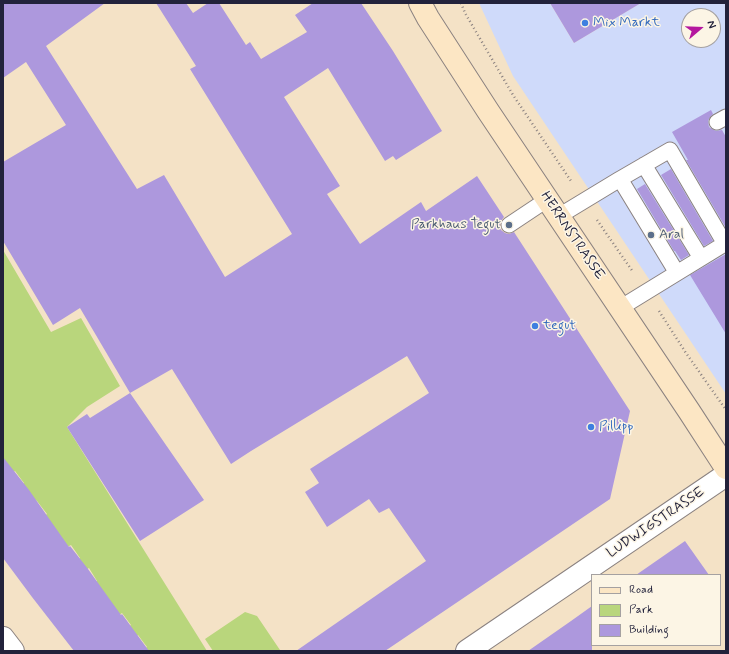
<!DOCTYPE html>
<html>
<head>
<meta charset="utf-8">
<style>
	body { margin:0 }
	#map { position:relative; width:729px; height:654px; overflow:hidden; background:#f4e2c6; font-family:Mynerve,sans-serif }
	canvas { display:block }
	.frame { position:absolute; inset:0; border:4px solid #22223b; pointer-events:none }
	.legend { position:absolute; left:591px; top:574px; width:130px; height:72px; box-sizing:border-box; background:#fcf5e5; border:1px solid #a5a1a1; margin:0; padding:5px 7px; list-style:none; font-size:12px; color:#22223b }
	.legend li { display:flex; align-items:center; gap:8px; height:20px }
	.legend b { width:20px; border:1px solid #a5a1a1 }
	.north { position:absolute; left:681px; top:8px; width:40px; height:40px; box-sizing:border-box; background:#fcf5e5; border:1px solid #a5a1a1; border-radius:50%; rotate:71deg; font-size:11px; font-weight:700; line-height:16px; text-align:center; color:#22223b }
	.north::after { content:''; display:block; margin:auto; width:14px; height:18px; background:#b5179e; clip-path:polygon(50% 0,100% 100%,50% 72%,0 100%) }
</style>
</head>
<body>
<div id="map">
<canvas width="729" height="654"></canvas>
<div class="frame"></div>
<ul class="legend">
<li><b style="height:5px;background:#fce6c4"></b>Road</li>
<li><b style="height:11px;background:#b9d67c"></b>Park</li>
<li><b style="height:11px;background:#ad98dd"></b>Building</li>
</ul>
<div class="north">N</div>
</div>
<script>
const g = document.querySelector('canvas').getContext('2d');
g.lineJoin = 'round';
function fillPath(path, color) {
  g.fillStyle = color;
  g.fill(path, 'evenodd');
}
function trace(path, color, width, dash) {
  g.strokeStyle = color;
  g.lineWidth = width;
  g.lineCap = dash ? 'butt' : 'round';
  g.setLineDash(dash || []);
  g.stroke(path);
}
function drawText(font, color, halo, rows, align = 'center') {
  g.font = font + ' Mynerve,sans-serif';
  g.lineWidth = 3;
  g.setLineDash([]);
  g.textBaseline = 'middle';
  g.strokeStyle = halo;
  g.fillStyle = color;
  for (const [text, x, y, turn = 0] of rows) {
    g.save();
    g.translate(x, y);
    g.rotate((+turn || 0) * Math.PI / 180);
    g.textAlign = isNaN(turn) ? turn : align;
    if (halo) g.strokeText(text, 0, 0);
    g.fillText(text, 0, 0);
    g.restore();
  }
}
const built = new Path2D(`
	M479,3H550L574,43L641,3H726V394L513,76ZM689,16H713V40H689Z`);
const green = new Path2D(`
	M3,250L51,332L81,318L120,386L87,407L67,427L207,651H141L147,647L138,635L132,640L124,630L131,625L122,613L115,618L91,586L97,581L89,568L82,573L74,563L80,558L71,545L64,549L41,519L47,514L37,501L18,488L24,483L15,471L8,476L3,469Z
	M245,612L257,616L280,650L278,651H213L205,639Z`);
const building = new Path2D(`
	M3,3H105L46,46L137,189L164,175L225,277L292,234L190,69L196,66L156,3H186L193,13L208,3H219L246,45L250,42L261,59L307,32L295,15L313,3H361L393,51L442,131L396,160L393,156L385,161L328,68L284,97L340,186L327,194L360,244L421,202L426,211L477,176L504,217L501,221L500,225L501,230L505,233L509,234L514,232L630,411L610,499L385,651H296L426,561L389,508L379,513L369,499L327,527L305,492L319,483L310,469L429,393L407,356L251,451L231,464L172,369L130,393L80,308L53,325L3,241V162L66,125L26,62L3,78Z
	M550,3H641L574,43Z
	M711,110L713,114L710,117L708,121L709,127L712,129L716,131L722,130L726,137V228L686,160H688L672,132Z
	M671,169L713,241L704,246L661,175Z
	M645,184L689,255L681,260L675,251H674L637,189Z
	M726,254V334L690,275Z
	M130,393L204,500L140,541L67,427L87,414L90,418Z
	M3,457L29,490L69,547L70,546L88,569L121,615L122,614L149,651H74L32,597L3,558Z
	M685,541L709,575H636Z
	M592,606V651H528L571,621Z`);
const path = new Path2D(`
	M461,3L465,13L513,95L571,181
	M597,220L633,272
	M659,311L686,353L726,410`);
const lane = new Path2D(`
	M717,122L726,117
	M644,165L701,258
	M620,179L670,150L725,244
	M559,216L620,179L677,273
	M509,225L548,199
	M620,308L677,273L726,243`);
const street = new Path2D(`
	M3,638L13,651
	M467,651L726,475`);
const secondary = new Path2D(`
	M420,3L428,18L488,111L689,411L726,468`);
const markers = [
	[585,23,4,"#3f7fe0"],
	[509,225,4,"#5c6f8a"],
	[651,235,4,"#5c6f8a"],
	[535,326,4,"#3f7fe0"],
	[591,427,4,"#3f7fe0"]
];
const shopNames = [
	["Mix Markt",593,23],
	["tegut",543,326],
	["Pillipp",599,427]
];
const serviceNames = [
	["Parkhaus Tegut",501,225],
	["Aral",659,235,"left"]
];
const streetNames = [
	["HERRNSTRASSE",572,236,56],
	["LUDWIGSTRASSE",656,523,-34]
];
fillPath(built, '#cfdafa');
fillPath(green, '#b9d67c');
fillPath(building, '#ad98dd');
trace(lane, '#8b8280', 17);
trace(street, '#8b8280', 24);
trace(secondary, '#8b8280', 24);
trace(path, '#8b8280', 2.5, [1, 3]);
trace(lane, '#fff', 15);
trace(street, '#fff', 22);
trace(secondary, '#fce6c4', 22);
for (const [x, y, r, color] of markers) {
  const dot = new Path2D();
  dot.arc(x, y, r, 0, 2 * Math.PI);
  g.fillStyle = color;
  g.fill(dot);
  trace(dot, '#fcf5e5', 1.5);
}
drawText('14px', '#366cbe', '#fcf5e5', shopNames, 'left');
drawText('14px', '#4e5e75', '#fcf5e5', serviceNames, 'right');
drawText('14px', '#22223b', '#fcf5e5', streetNames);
</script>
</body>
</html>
